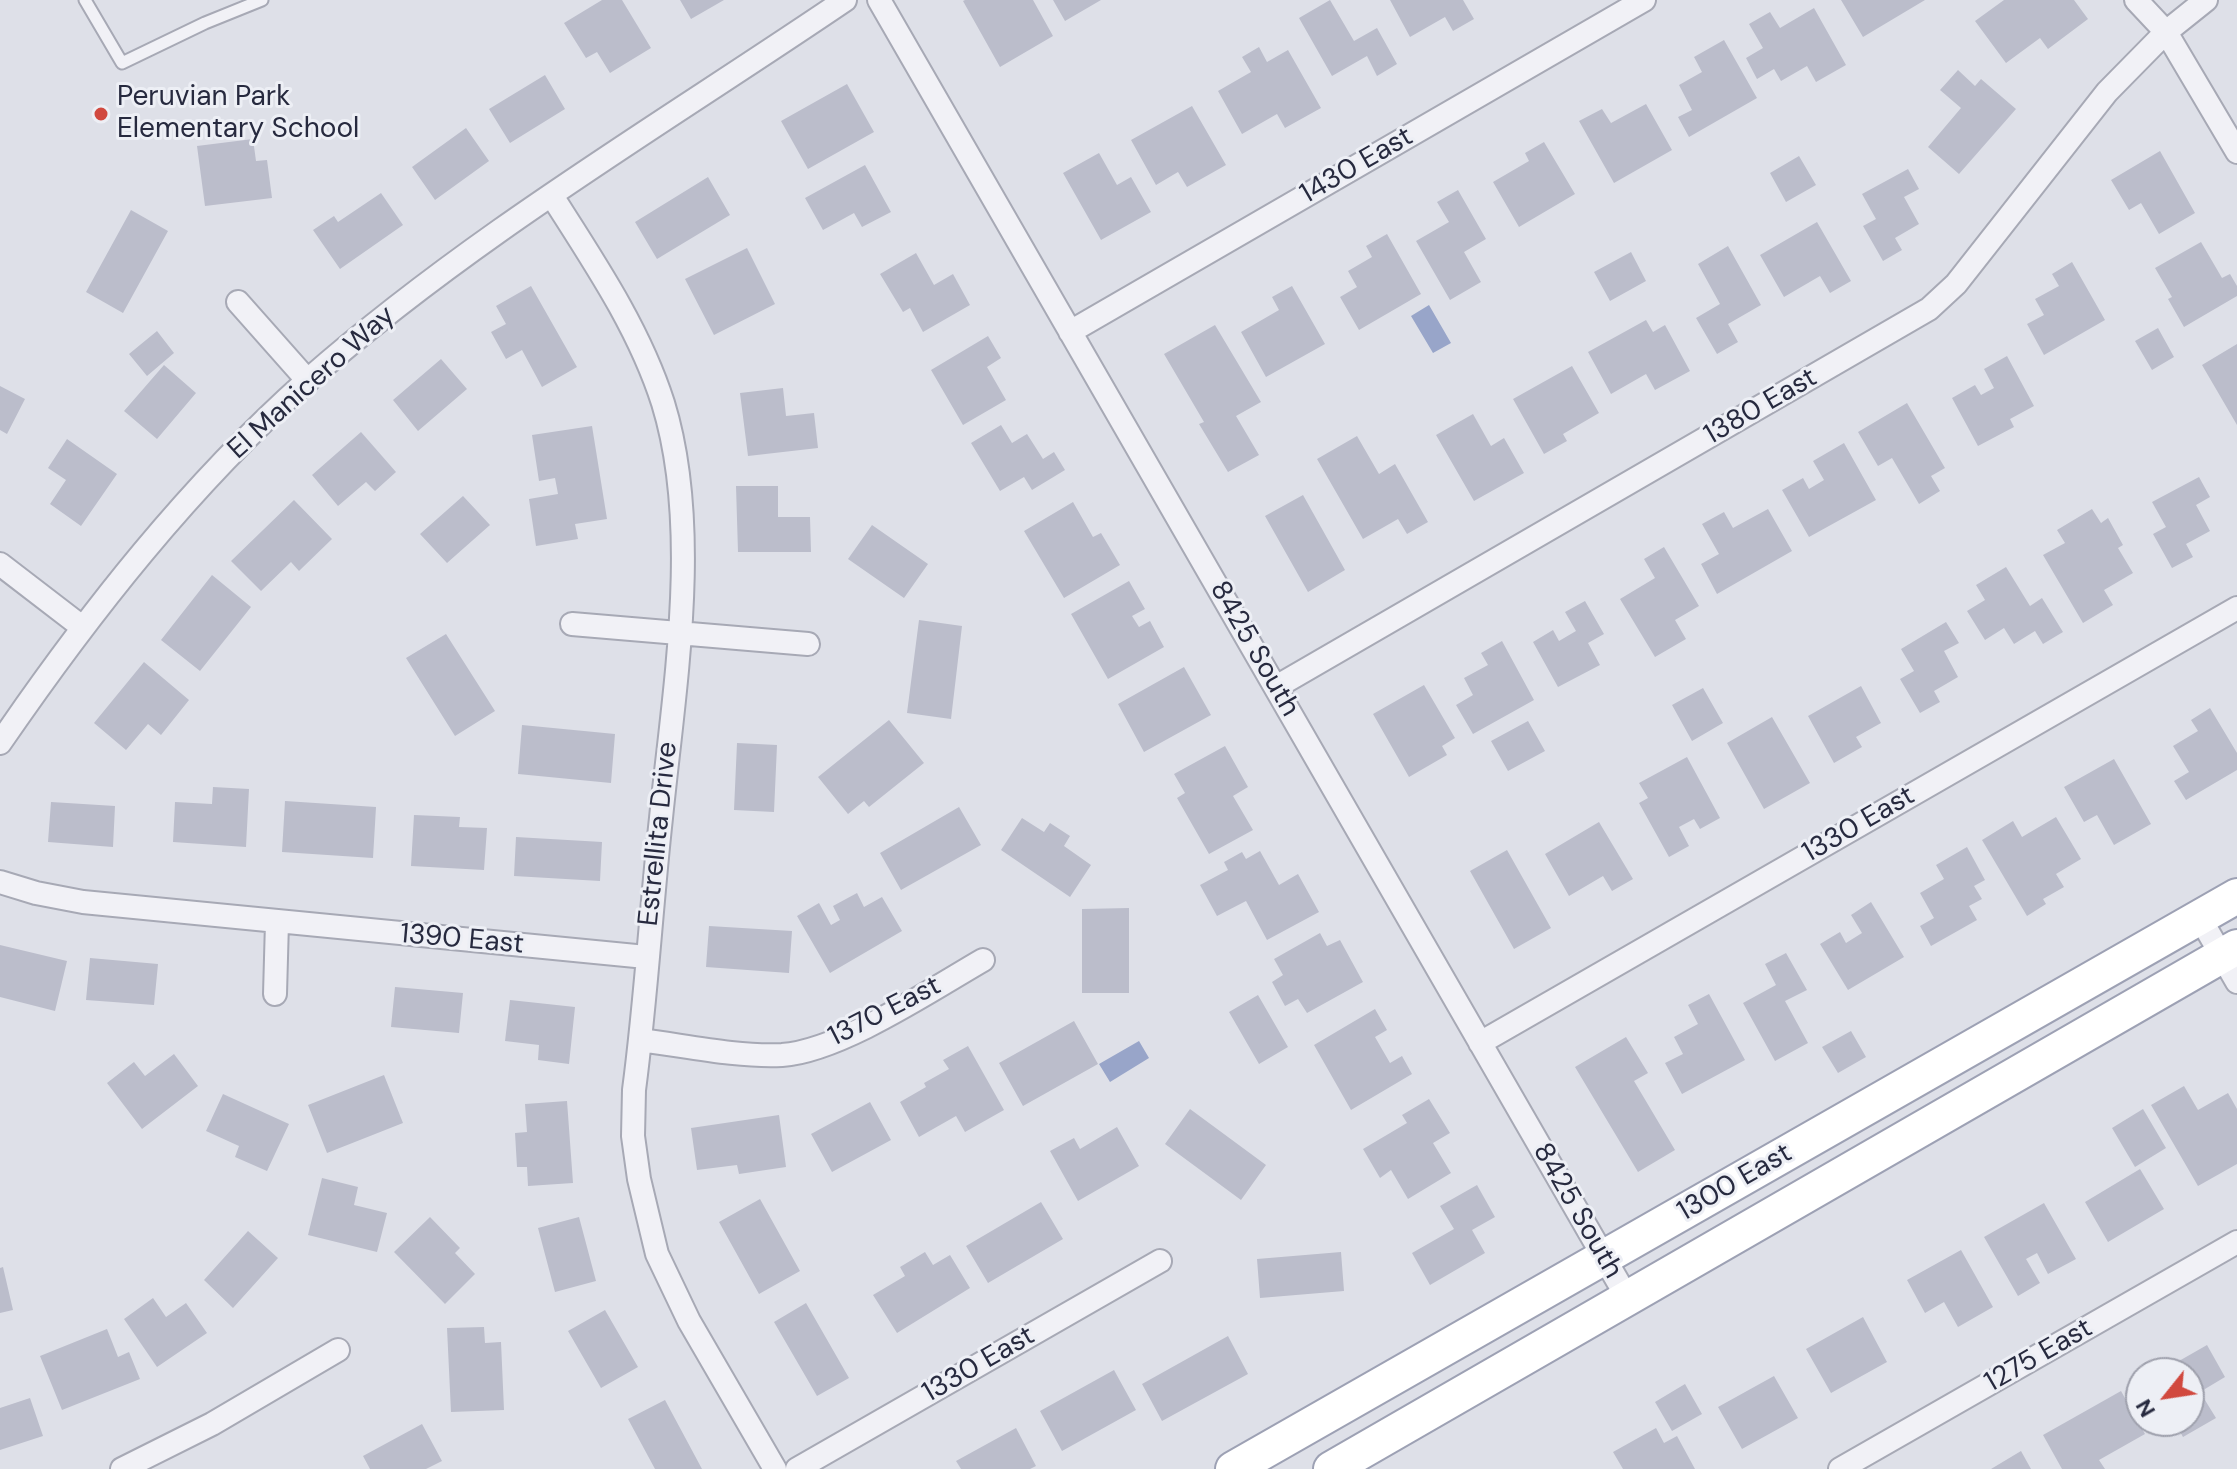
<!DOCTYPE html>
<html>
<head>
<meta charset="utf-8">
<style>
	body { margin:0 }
	#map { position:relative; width:2237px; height:1469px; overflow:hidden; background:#dee0e8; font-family:"DM Sans",sans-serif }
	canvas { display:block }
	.north { position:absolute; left:2125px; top:1357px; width:80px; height:80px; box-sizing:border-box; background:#edeff5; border:2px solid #9ea0ac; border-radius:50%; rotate:240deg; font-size:22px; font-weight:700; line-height:32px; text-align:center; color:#272a3f }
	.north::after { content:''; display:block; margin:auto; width:28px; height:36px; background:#d1493f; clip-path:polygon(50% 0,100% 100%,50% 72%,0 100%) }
</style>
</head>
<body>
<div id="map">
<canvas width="2237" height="1469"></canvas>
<div class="north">N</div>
</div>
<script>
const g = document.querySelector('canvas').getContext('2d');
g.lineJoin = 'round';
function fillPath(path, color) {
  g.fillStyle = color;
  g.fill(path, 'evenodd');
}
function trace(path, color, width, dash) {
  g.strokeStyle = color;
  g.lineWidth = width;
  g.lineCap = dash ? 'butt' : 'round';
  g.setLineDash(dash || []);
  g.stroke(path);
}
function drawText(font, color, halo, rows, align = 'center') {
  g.font = font + ' "DM Sans",sans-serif';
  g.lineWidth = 6;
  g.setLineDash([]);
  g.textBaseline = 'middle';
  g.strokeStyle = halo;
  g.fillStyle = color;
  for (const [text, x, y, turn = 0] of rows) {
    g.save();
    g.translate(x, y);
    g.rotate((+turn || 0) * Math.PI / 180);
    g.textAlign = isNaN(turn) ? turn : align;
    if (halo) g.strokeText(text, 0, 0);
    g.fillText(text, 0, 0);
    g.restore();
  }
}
const water = new Path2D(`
	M1429,305L1451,343L1433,353L1411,316Z
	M1139,1041L1149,1058L1110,1082L1099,1064Z`);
const building = new Path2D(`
	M602,0H622L651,48L610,73L597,52L586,58L564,23Z
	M680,0H724L691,19Z
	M965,0H1033L1053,36L1000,67L963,1Z
	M1053,0H1101L1065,21Z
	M1330,0L1354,41L1377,28L1397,64L1377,76L1367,56L1332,76L1299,18Z
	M1390,0H1463L1474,19L1453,31L1445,17L1410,37Z
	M1841,0H1925L1863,37Z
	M2004,0H2074L2088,19L2048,49L2040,38L2006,63L1975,21Z
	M1814,8L1846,65L1816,82L1807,66L1781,81L1774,69L1757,79L1746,58L1763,48L1749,24L1770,12L1780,28Z
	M1724,40L1757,98L1689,137L1678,117L1692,110L1679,85L1702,72L1694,57Z
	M1259,47L1267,62L1288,50L1321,108L1285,128L1277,114L1242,134L1218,91L1251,72L1242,57Z
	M1958,70L1975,86L1981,79L2016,109L1959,174L1928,147L1961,108L1940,90Z
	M545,75L565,109L510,143L489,109Z
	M847,84L874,132L808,169L781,121Z
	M1646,104L1672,150L1614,183L1579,121L1602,109L1611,123Z
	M1192,106L1226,165L1187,187L1178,172L1156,185L1131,140Z
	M466,128L489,161L435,200L412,167Z
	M253,139L256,161L267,160L272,198L205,206L197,146Z
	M1544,142L1575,194L1519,227L1493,182L1529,161L1525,153Z
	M2160,151L2195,213L2159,234L2141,203L2129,210L2111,180Z
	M1099,153L1117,185L1131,177L1151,212L1101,240L1063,173Z
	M1799,156L1816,185L1786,202L1770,173Z
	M865,165L891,212L862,227L854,213L823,230L805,198Z
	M1908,169L1919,189L1904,197L1919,224L1895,238L1902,250L1883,261L1863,226L1876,219L1862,194Z
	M708,177L730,215L657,259L635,222Z
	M1458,190L1486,239L1464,252L1481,282L1450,300L1416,241L1449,222L1437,202Z
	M381,193L403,225L340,269L313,230L334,216L338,222Z
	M131,210L168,231L123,313L86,292Z
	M1817,222L1851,281L1830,293L1820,276L1784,297L1760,255Z
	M1387,234L1421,294L1359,330L1340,297L1357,287L1348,271L1372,257L1366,246Z
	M2201,242L2222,278L2230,274L2237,286V296L2184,327L2168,299L2172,297L2155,268Z
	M1728,246L1761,305L1728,324L1738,342L1717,354L1696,318L1720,304L1698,264Z
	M747,248L775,304L714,335L685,279Z
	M1631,252L1646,281L1610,301L1594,272Z
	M916,253L934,285L953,274L970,305L923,332L910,308L903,312L880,274Z
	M2072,262L2105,320L2044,355L2027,324L2044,315L2035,299L2059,286L2052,274Z
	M531,286L577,367L542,387L522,350L506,359L491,332L506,324L496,306Z
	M1292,286L1325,344L1266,377L1241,332L1279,310L1272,297Z
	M1646,320L1653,332L1665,325L1690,371L1655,390L1646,374L1611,394L1588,352Z
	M1215,325L1261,402L1236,416L1259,455L1228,472L1199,424L1204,422L1164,354Z
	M2158,328L2174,357L2152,370L2135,341Z
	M157,331L174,353L147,376L129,354Z
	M988,336L1001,358L987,367L1006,400L963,425L931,370Z
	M2237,344V425L2202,365Z
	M2007,356L2034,406L2010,419L2014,427L1978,446L1952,398L1975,385L1981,395L1994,388L1984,369Z
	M441,359L467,389L418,431L393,400Z
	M164,365L196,393L157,439L124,411Z
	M1572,366L1599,413L1563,434L1567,441L1544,454L1513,399Z
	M0,386L25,399L7,434L0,430Z
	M783,388L786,416L814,413L818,448L748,456L740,393Z
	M1907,403L1945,468L1931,476L1940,491L1919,504L1892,458L1878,466L1858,432Z
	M1473,414L1491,446L1504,438L1524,473L1474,501L1436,435Z
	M1001,425L1012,443L1027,434L1043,459L1054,452L1065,470L1032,490L1024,477L1000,491L971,443Z
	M592,426L607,519L575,524L578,539L536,546L529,499L558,494L555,478L539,481L532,435Z
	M361,432L396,472L375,491L366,482L338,506L312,475Z
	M1357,436L1379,474L1395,464L1428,522L1407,534L1398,519L1363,539L1317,459Z
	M67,439L117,474L81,526L50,504L66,480L48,468Z
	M1844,443L1876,500L1809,537L1782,490L1803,478L1809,489L1824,480L1813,461Z
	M2199,477L2210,497L2196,505L2210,531L2186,544L2193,557L2172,568L2153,534L2166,527L2152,502Z
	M736,486H778V517H810L811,552H738Z
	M1303,495L1345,570L1308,592L1265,516Z
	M463,496L490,525L447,563L420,534Z
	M294,500L332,539L299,571L291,562L261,591L231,561Z
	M1073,502L1093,537L1101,533L1120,565L1064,598L1024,531Z
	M1768,509L1792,551L1717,594L1701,564L1719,554L1702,524L1724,512L1733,528Z
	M2092,509L2101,523L2108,518L2123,545L2118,548L2133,573L2104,590L2113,605L2083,623L2043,555L2065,543L2057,530Z
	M872,525L928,564L904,598L848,559Z
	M1664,547L1699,606L1675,620L1686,639L1655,657L1620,599L1655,578L1644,559Z
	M2006,567L2030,606L2042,598L2063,632L2043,644L2035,631L2014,644L2004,628L1985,640L1967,611L1985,600L1976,585Z
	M212,575L251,607L200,671L161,640Z
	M1129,581L1145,609L1132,616L1139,627L1150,621L1164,647L1108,679L1071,614Z
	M1585,601L1604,634L1588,643L1600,665L1558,687L1533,642L1553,630L1559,641L1576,631L1565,612Z
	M919,620L962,626L951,719L907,713Z
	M1946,622L1959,643L1944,651L1958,677L1934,691L1940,702L1920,713L1900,679L1914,671L1901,649Z
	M446,634L495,711L455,736L406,658Z
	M1502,641L1534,700L1473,734L1456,705L1473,695L1464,678L1488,665L1481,653Z
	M144,662L189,700L161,735L148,724L126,750L94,723Z
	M1184,667L1211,715L1144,752L1118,704Z
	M1424,685L1455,738L1442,746L1447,755L1409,777L1373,714Z
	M1861,686L1881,723L1856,737L1862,747L1834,763L1808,716Z
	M1703,688L1723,723L1692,741L1672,705Z
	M2210,708L2237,753V770L2186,800L2174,781L2189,772L2173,746L2198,731L2191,720Z
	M1772,717L1810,783L1764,809L1727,743Z
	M889,720L924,763L869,807L864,801L848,814L818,777Z
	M1528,721L1545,751L1508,771L1491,741Z
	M522,725L615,734L611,783L518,774Z
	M737,743L777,745L774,812L734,810Z
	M1225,746L1248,787L1233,796L1253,830L1209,854L1177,798L1185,793L1174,774Z
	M1687,757L1720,818L1700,829L1694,819L1679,827L1689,846L1669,857L1639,803L1648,798L1639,783Z
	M2114,759L2151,824L2114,845L2097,815L2084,822L2064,787Z
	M213,787L249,789L246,847L173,842L175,802L212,804Z
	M285,801L376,807L373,858L282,852Z
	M51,802L115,806L113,847L48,842Z
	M959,807L981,845L901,890L880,853Z
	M414,815L460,817L459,827L487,828L484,870L411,866Z
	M2056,817L2081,859L2056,874L2064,887L2043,899L2046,904L2027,916L1982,840L2013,821L2022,837Z
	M1022,818L1044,832L1050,823L1070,836L1064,846L1091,865L1070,897L1001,850Z
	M1599,822L1633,879L1612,891L1603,876L1569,896L1545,854Z
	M516,837L602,842L600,881L514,876Z
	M1967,847L1985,880L1974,886L1982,899L1969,906L1977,920L1931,946L1920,926L1934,918L1920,893L1944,879L1936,865Z
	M1507,850L1551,928L1514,949L1470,871Z
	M1260,851L1279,885L1298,874L1319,912L1267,940L1246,901L1217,916L1200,885L1228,870L1224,862L1242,852L1246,859Z
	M857,893L864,907L882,897L902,931L830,973L797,916L819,903L831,925L840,920L833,906Z
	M1871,902L1904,957L1848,990L1820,944L1840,932L1846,943L1862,933L1851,915Z
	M1129,908V993H1082V909Z
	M709,926L792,931L789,973L706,967Z
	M1320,933L1327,946L1340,940L1363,982L1307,1013L1298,999L1285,1006L1272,982L1283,975L1274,959Z
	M0,945L67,961L55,1011L0,997Z
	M1786,953L1807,990L1785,1001L1808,1043L1775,1061L1743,1003L1776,985L1765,964Z
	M90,958L158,964L154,1005L86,1000Z
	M395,987L463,993L459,1033L391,1027Z
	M1709,994L1745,1060L1682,1094L1665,1063L1683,1054L1674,1037L1698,1024L1688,1005Z
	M1258,995L1288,1047L1259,1064L1229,1012Z
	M510,1000L575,1007L569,1064L538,1060L539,1045L505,1041Z
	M1375,1009L1387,1030L1375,1037L1390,1063L1402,1056L1412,1074L1351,1110L1314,1045Z
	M1074,1021L1098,1064L1023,1106L999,1063Z
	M1851,1031L1866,1057L1838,1073L1822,1047Z
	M1626,1037L1648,1073L1634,1081L1675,1150L1638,1172L1575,1067Z
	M968,1046L1004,1110L965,1132L956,1116L919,1137L900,1102L926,1087L924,1083L949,1069L943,1060Z
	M174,1054L198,1086L142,1129L107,1083L134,1062L145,1076Z
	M384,1075L403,1123L327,1153L308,1105Z
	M2184,1086L2198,1110L2228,1093L2237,1109V1164L2198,1186L2151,1105Z
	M223,1094L289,1124L267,1171L235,1157L239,1146L206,1131Z
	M1429,1099L1450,1133L1433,1143L1451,1173L1408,1199L1391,1170L1380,1178L1363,1149L1407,1123L1402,1115Z
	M567,1101L573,1183L528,1186L527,1167H517L515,1133L527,1132L525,1104Z
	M870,1102L891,1140L832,1172L811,1134Z
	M1190,1109L1266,1165L1241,1200L1165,1144Z
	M2143,1109L2166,1148L2135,1167L2112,1128Z
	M779,1115L786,1167L739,1174L737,1165L697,1170L691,1128Z
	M1117,1127L1139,1166L1078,1201L1050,1151L1074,1138L1080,1149Z
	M2140,1169L2164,1209L2108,1242L2085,1202Z
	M322,1178L358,1187L354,1205L387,1213L377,1252L308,1235Z
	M1477,1185L1495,1217L1472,1230L1485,1253L1430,1285L1412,1253L1454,1229L1440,1206Z
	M760,1199L800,1271L759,1294L719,1222Z
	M1041,1202L1063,1239L988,1283L966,1246Z
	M2044,1203L2076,1259L2048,1274L2037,1253L2026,1259L2040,1283L2018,1296L1984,1237Z
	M430,1217L460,1248L455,1253L475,1274L445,1304L394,1252Z
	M579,1217L596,1281L555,1292L538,1228Z
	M248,1231L278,1258L233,1308L204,1280Z
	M1961,1250L1993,1307L1958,1327L1944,1302L1925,1313L1907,1280Z
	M925,1252L933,1265L950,1255L970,1288L897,1333L873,1295L905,1276L900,1267Z
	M1341,1252L1344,1291L1260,1298L1257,1259Z
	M3,1267L13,1310L0,1313V1268Z
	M153,1298L166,1317L186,1303L207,1333L157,1367L124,1319Z
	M806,1303L849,1378L817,1396L774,1322Z
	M605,1310L638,1367L601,1388L568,1331Z
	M1863,1317L1887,1362L1831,1393L1806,1349Z
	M484,1327L485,1343L501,1342L504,1410L451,1412L447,1328Z
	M107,1329L118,1357L129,1352L140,1379L62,1410L40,1356Z
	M1228,1336L1248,1374L1162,1421L1142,1384Z
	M2207,1345L2225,1377L2200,1392L2216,1418L2183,1437L2174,1421H2189V1373H2158Z
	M1114,1370L1136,1410L1062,1451L1040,1411Z
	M1774,1376L1798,1418L1742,1449L1718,1407Z
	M1685,1384L1702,1414L1672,1431L1655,1402Z
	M2121,1391L2145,1434L2099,1460L2105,1469H2062L2043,1435Z
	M30,1398L43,1436L0,1450V1408Z
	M665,1400L702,1469H655L628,1419Z
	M422,1424L442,1461L426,1469H370L363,1456Z
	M1016,1428L1036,1466L1030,1469H961L956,1461Z
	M1656,1428L1664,1443L1677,1436L1695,1469H1623L1613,1452Z
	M2021,1451L2031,1469H1991Z`);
const service = new Path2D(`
	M85,0L122,63L205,23L262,0`);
const minor = new Path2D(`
	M879,0L1628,1299
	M2136,0L2166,32L2237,152
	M552,196C594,262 639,328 663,403C702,529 674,689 661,818C651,909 646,1000 634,1090L633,1136L639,1179L657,1254L689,1321L775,1469
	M238,302L308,381
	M1070,332L1644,0
	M0,564L82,627
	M572,624L808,644
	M1276,687L1929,309L1956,284L2107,92L2166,32L2206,0
	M0,743C90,612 189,486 308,380C473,235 664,123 845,0
	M0,882L36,893L83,902L646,957
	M2200,918L2237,982
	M275,994L277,922
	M640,1040C687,1046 736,1057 782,1055C840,1051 931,990 983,960
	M1480,1043L2237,608
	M122,1469L212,1424L338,1350
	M797,1469L1160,1261
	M1840,1469L2237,1242`);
const primary = new Path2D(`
	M1233,1469L2237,896
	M1331,1469L2237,947`);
const markers = [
	[101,114,8,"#d1493f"]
];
const poiNames = [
	["Peruvian Park",117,98],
	["Elementary School",117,130]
];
const streetNames = [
	["1430 East",1357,166,-30],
	["El Manicero Way",312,383,-42],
	["1380 East",1761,407,-30],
	["8425 South",1254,649,60],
	["1330 East",1859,825,-30],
	["Estrellita Drive",659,834,-84],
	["1390 East",462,940,5],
	["1370 East",885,1012,-27],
	["1300 East",1735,1183,-30],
	["8425 South",1577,1211,60],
	["1275 East",2039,1356,-30],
	["1330 East",979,1365,-30]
];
fillPath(water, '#98a5c9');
fillPath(building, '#bbbdcb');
trace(service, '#a7a9b5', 15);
trace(minor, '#a7a9b5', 26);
trace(primary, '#9da1b4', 38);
trace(service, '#f1f1f6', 11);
trace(minor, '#f1f1f6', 22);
trace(primary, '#fff', 34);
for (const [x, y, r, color] of markers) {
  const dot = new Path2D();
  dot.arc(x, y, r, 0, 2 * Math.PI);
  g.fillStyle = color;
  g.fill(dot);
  trace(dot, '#edeff5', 3);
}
drawText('28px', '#272a3f', '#edeff5', poiNames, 'left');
drawText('28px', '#272a3f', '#edeff5', streetNames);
</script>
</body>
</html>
